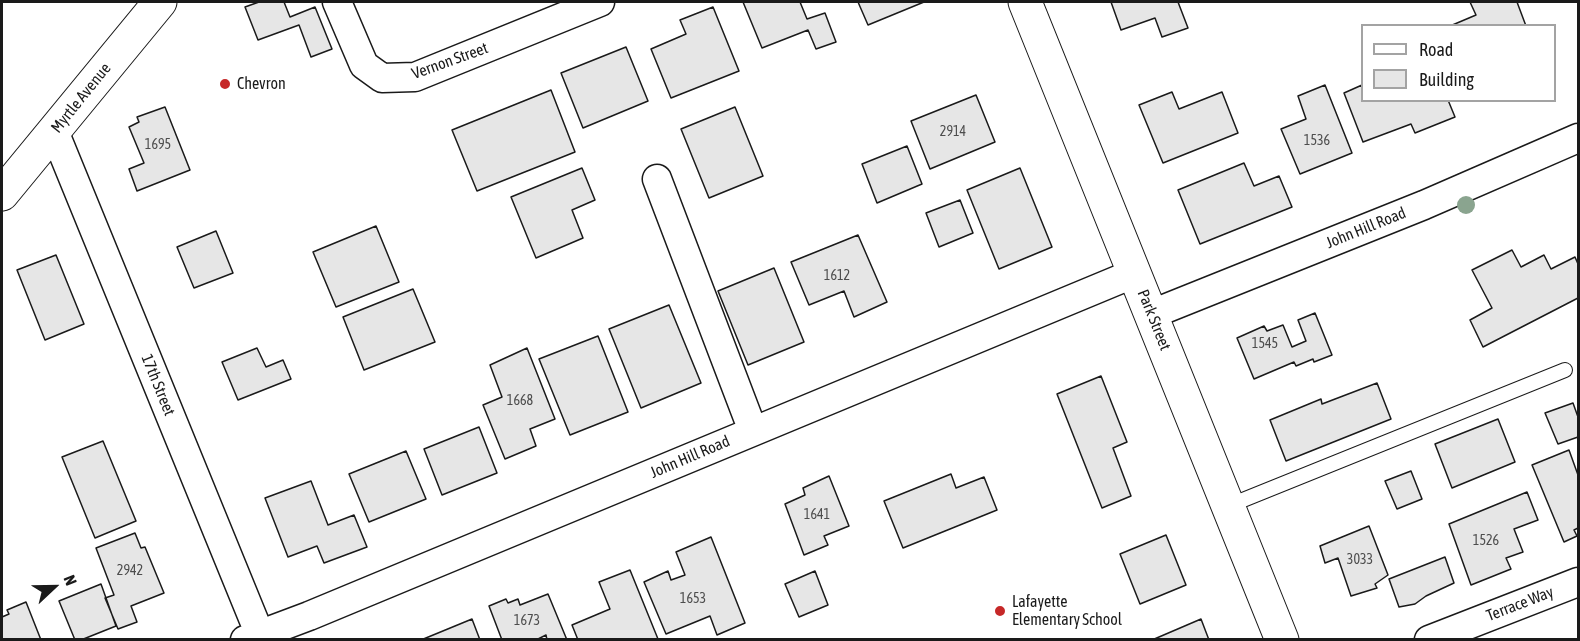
<!DOCTYPE html>
<html>
<head>
<meta charset="utf-8">
<style>
	body { margin:0 }
	#map { position:relative; width:1580px; height:641px; overflow:hidden; background:#fff; font-family:"Asap Condensed",sans-serif }
	canvas { display:block }
	.frame { position:absolute; inset:0; border:3px solid #1a1a1a; pointer-events:none }
	.legend { position:absolute; left:1361px; top:24px; width:195px; height:78px; box-sizing:border-box; background:#fff; border:2px solid #a3a3a3; margin:0; padding:8px 10px; list-style:none; font-size:18px; color:#1a1a1a }
	.legend li { display:flex; align-items:center; gap:12px; height:30px }
	.legend b { width:30px; border:2px solid #a3a3a3 }
	.north { position:absolute; left:24px; top:557px; width:60px; height:60px; -webkit-text-stroke:4px #fff; paint-order:stroke; rotate:68deg; font-size:16px; font-weight:700; line-height:24px; text-align:center; color:#1a1a1a }
	.north::after { content:''; display:block; margin:auto; width:21px; height:27px; background:#1a1a1a; clip-path:polygon(50% 0,100% 100%,50% 72%,0 100%) }
</style>
</head>
<body>
<div id="map">
<canvas width="1580" height="641"></canvas>
<div class="frame"></div>
<ul class="legend">
<li><b style="height:8px;background:#fff"></b>Road</li>
<li><b style="height:16px;background:#e6e6e6"></b>Building</li>
</ul>
<div class="north">N</div>
</div>
<script>
const g = document.querySelector('canvas').getContext('2d');
g.lineJoin = 'round';
function fillPath(path, color) {
  g.fillStyle = color;
  g.fill(path, 'evenodd');
}
function trace(path, color, width, dash) {
  g.strokeStyle = color;
  g.lineWidth = width;
  g.lineCap = dash ? 'butt' : 'round';
  g.setLineDash(dash || []);
  g.stroke(path);
}
function drawText(font, color, halo, rows, align = 'center') {
  g.font = font + ' "Asap Condensed",sans-serif';
  g.lineWidth = 4.5;
  g.setLineDash([]);
  g.textBaseline = 'middle';
  g.strokeStyle = halo;
  g.fillStyle = color;
  for (const [text, x, y, turn = 0] of rows) {
    g.save();
    g.translate(x, y);
    g.rotate((+turn || 0) * Math.PI / 180);
    g.textAlign = isNaN(turn) ? turn : align;
    if (halo) g.strokeText(text, 0, 0);
    g.fillText(text, 0, 0);
    g.restore();
  }
}
const building = new Path2D(`
	M259,2H284L290,17L315,7L332,49L311,57L299,25L258,40L245,7Z
	M743,2H800L807,19L825,13L836,42L816,49L808,30L762,48Z
	M858,2H924L868,25Z
	M1111,2H1178L1188,28L1162,37L1155,18L1121,30Z
	M1470,2H1517L1526,26H1450L1476,15Z
	M713,7L739,71L671,98L651,49L686,34L680,20Z
	M626,47L648,101L583,128L561,73Z
	M1325,85L1352,153L1300,174L1281,129L1306,119L1298,96Z
	M1362,85V100H1448L1455,117L1415,133L1411,124L1363,142L1344,93Z
	M551,90L575,152L477,191L452,130Z
	M1172,92L1179,109L1222,92L1238,133L1163,163L1139,105Z
	M976,95L995,142L930,169L911,121Z
	M165,107L190,170L137,191L129,169L144,163L129,127L139,122L137,117Z
	M735,107L763,176L709,198L681,129Z
	M907,146L922,184L877,203L862,164Z
	M1244,163L1254,186L1279,176L1292,207L1200,244L1178,190Z
	M582,168L595,200L572,210L583,238L536,258L511,197Z
	M1020,168L1052,247L999,269L967,190Z
	M960,200L973,233L939,247L926,213Z
	M376,226L399,282L336,307L313,252Z
	M216,231L233,273L194,288L177,247Z
	M858,235L887,302L854,317L844,291L809,305L791,262Z
	M1512,250L1521,267L1544,255L1551,269L1575,257L1578,264V298L1483,347L1470,320L1492,308L1472,270Z
	M56,255L84,324L45,340L17,270Z
	M774,268L804,342L748,365L718,291Z
	M413,289L435,342L364,370L343,317Z
	M669,305L701,383L641,408L609,329Z
	M1315,313L1332,355L1314,362L1313,359L1296,366L1294,362L1254,379L1237,338L1264,326L1267,331L1283,325L1292,347L1306,341L1298,320Z
	M598,336L628,412L570,435L539,359Z
	M257,348L266,367L283,360L291,379L238,400L222,362Z
	M527,348L555,419L530,429L536,446L505,459L483,405L502,397L490,365Z
	M1101,376L1127,442L1113,448L1131,496L1102,508L1057,394Z
	M1377,383L1391,419L1286,461L1270,420L1321,399L1322,404Z
	M1573,403L1578,417V437L1558,444L1545,413Z
	M1498,419L1515,462L1452,488L1435,444Z
	M479,427L497,473L442,495L424,449Z
	M103,441L136,521L95,538L62,457Z
	M1569,450L1578,475V528L1574,530L1577,536L1564,542L1532,465Z
	M406,451L426,499L369,522L349,474Z
	M1411,471L1422,499L1397,509L1385,481Z
	M951,474L956,488L984,477L997,510L903,548L884,501Z
	M829,476L849,526L824,536L828,545L804,555L785,504L805,495L803,488Z
	M311,481L328,525L354,515L367,547L324,563L317,546L288,557L265,498Z
	M1527,492L1538,520L1514,529L1523,552L1506,558L1511,569L1471,585L1449,524Z
	M1369,526L1388,575L1375,584L1377,588L1351,596L1338,558L1325,563L1320,546Z
	M135,533L141,548L145,547L164,593L131,606L137,622L118,629L105,598L114,595L96,548Z
	M1166,535L1186,585L1140,604L1120,554Z
	M711,537L745,623L717,635L710,616L666,634L644,582L668,571L671,580L685,575L676,552Z
	M1445,557L1454,583L1426,596L1415,604L1399,607L1389,579Z
	M630,570L658,639L578,640L572,625L610,609L599,582Z
	M815,571L828,605L799,617L785,584Z
	M101,584L116,626L81,640H75L59,601Z
	M548,594L567,640H547L546,635L536,640H502L489,606L506,599L508,603L518,599L520,605Z
	M26,602L41,640H2V617L9,614L7,610Z
	M472,619L480,640H421Z
	M1201,619L1209,640H1152Z`);
const lane = new Path2D(`
	M1228,506L1565,370`);
const street = new Path2D(`
	M337,2L364,65L382,78L415,77L600,2
	M54,131L262,640
	M657,179L753,431
	M1152,314L1424,205L1578,138
	M245,640L309,616L1135,273
	M1429,640L1578,582`);
const secondary = new Path2D(`
	M1025,2L1282,640
	M2,194L160,2`);
const trees = [
	[1466,205]
];
const markers = [
	[225,84,6,"#c62828"],
	[1000,611,6,"#c62828"]
];
const numberNames = [
	["2914",953,132],
	["1536",1317,141],
	["1695",158,145],
	["1612",837,276],
	["1545",1265,344],
	["1668",520,401],
	["1641",817,515],
	["1526",1486,541],
	["3033",1360,560],
	["2942",130,571],
	["1653",693,599],
	["1673",527,621]
];
const streetNames = [
	["Vernon Street",450,61,-20],
	["Myrtle Avenue",81,98,-51],
	["John Hill Road",1366,228,-22],
	["Park Street",1154,320,68],
	["17th Street",158,385,68],
	["John Hill Road",690,457,-23],
	["Terrace Way",1520,604,-21]
];
const poiNames = [
	["Chevron",237,84],
	["Lafayette",1012,602],
	["Elementary School",1012,620]
];
fillPath(building, '#e6e6e6');
trace(building, '#1a1a1a', 1.5);
trace(lane, '#1a1a1a', 16);
trace(street, '#1a1a1a', 31);
trace(secondary, '#1a1a1a', 35);
trace(lane, '#fff', 14);
trace(street, '#fff', 28);
trace(secondary, '#fff', 33);
g.fillStyle = '#8aa48f';
for (const [x, y] of trees) {
  g.beginPath();
  g.arc(x, y, 9, 0, 2 * Math.PI);
  g.fill();
}
for (const [x, y, r, color] of markers) {
  const dot = new Path2D();
  dot.arc(x, y, r, 0, 2 * Math.PI);
  g.fillStyle = color;
  g.fill(dot);
  trace(dot, '#fff', 2);
}
drawText('14px', '#4d4d4d', null, numberNames);
drawText('16px', '#1a1a1a', '#fff', streetNames);
drawText('16px', '#1a1a1a', '#fff', poiNames, 'left');
</script>
</body>
</html>
